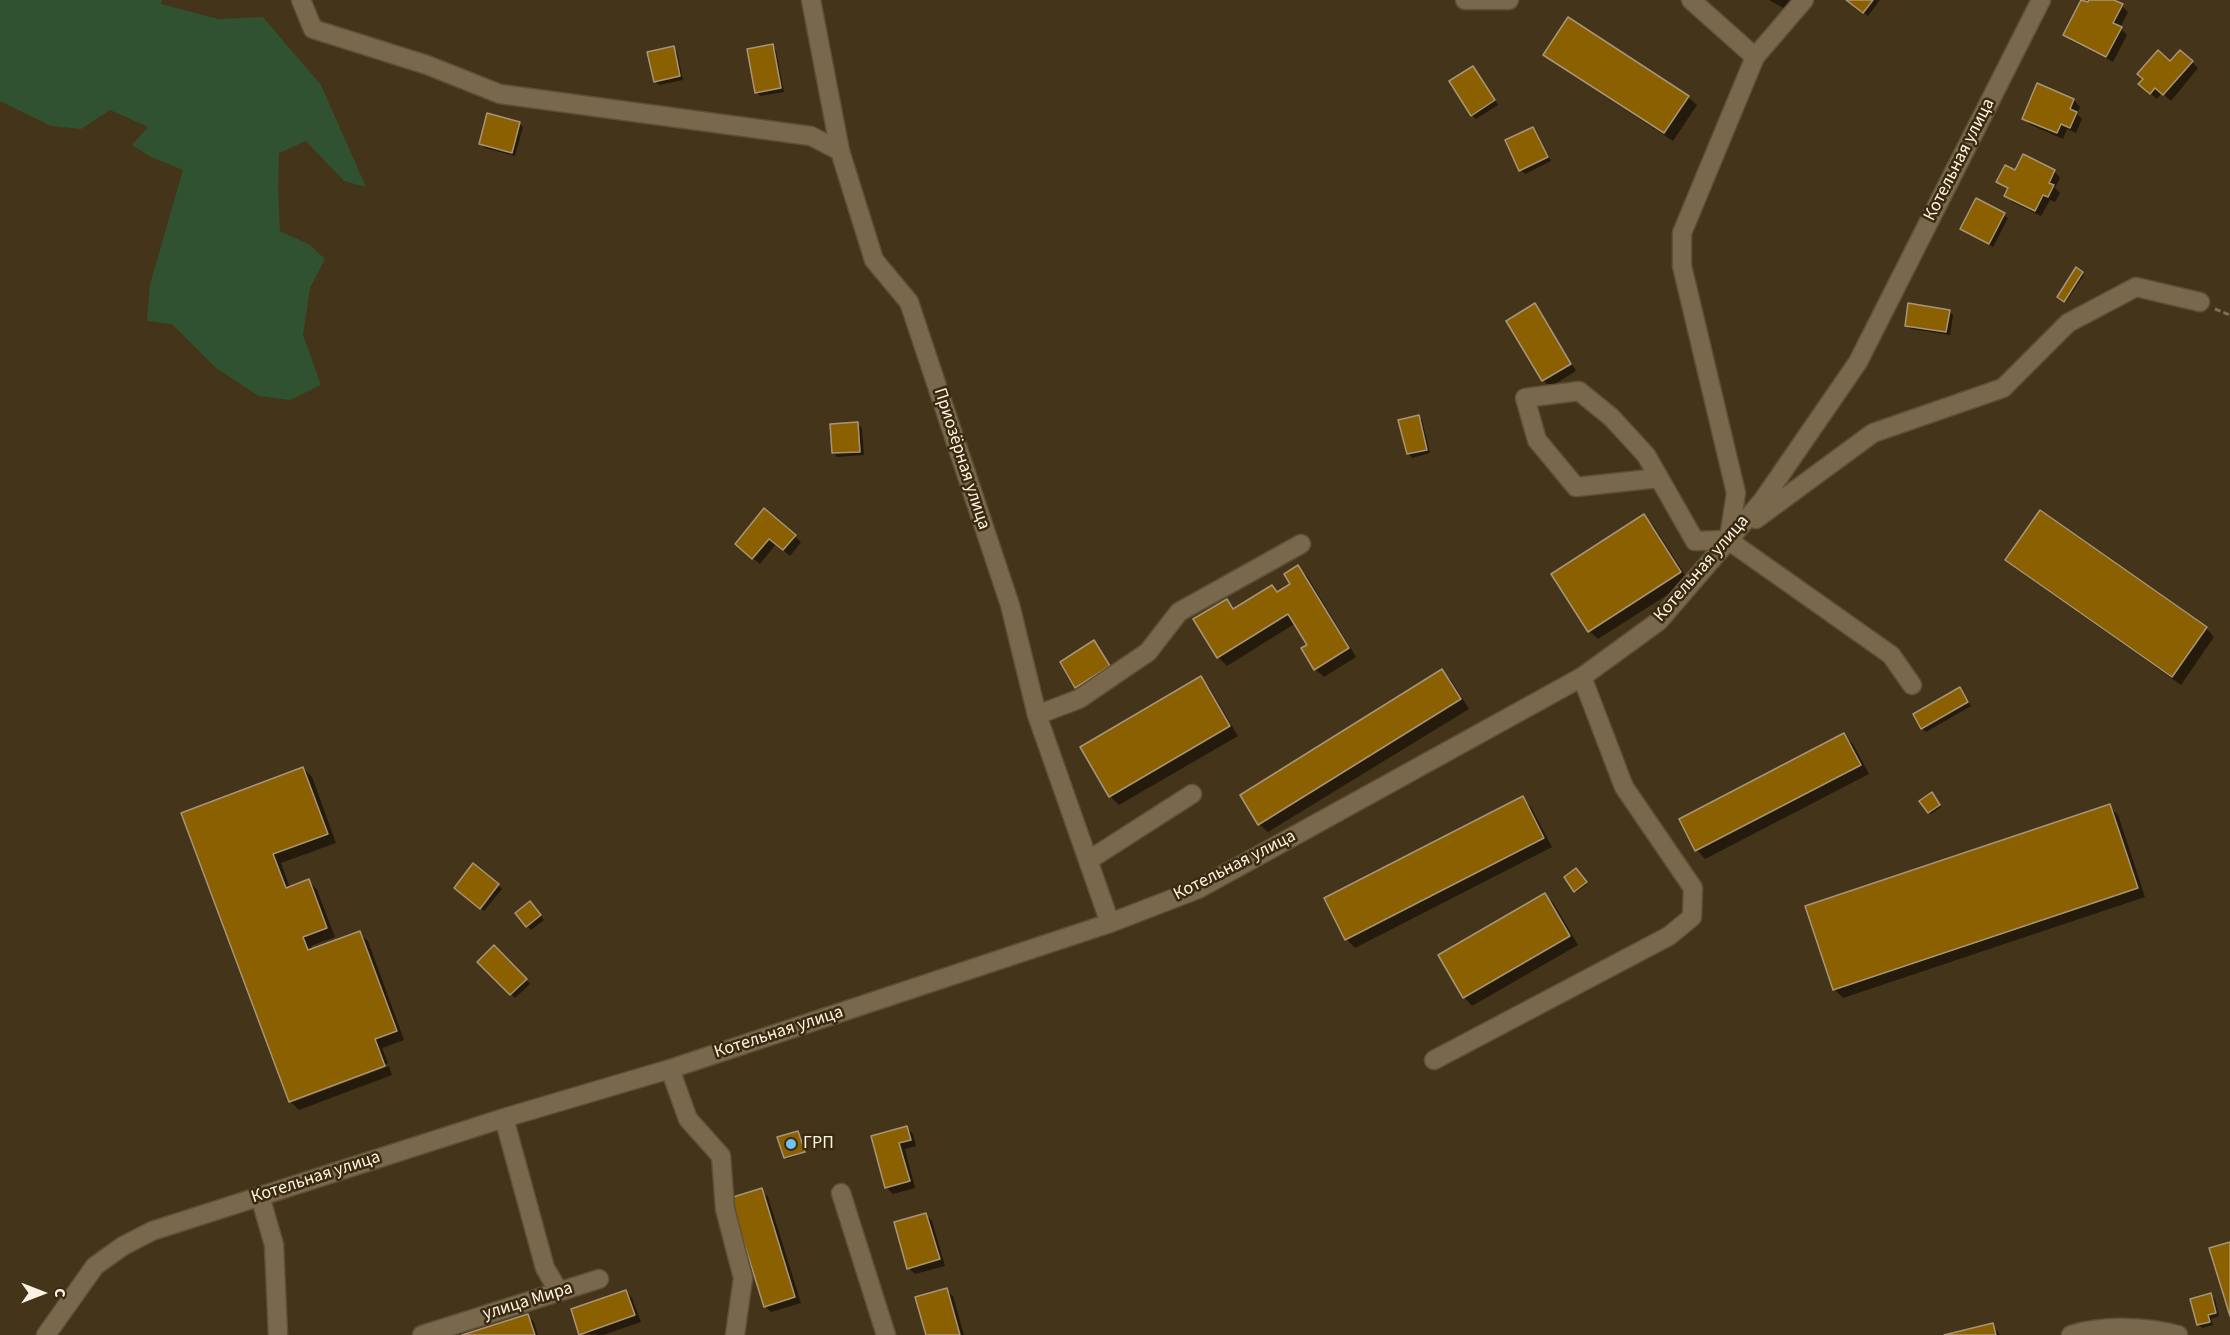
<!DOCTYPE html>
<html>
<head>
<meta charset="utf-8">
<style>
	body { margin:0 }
	#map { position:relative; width:2230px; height:1335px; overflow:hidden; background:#44341a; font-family:"Source Sans 3",sans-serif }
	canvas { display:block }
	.north { position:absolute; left:12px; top:1263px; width:60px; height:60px; -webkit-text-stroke:4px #3a2a10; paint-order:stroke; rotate:90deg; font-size:16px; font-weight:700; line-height:24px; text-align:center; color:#fdf3e3 }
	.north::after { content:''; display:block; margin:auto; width:21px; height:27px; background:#fdf3e3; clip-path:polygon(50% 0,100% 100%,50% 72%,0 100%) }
</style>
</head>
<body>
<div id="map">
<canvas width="2230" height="1335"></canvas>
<div class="north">С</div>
</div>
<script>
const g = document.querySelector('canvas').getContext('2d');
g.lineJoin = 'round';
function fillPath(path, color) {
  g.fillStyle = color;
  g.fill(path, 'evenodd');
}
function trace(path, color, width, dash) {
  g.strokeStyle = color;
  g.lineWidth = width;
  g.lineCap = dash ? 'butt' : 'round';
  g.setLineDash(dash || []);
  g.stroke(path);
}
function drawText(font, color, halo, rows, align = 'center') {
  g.font = font + ' "Source Sans 3",sans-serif';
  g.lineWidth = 5;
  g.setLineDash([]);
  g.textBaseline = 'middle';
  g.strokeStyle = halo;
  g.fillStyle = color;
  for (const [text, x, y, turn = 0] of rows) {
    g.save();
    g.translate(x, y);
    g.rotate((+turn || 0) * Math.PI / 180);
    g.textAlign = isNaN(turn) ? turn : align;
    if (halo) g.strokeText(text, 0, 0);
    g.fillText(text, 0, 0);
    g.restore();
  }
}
const green = new Path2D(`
	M0,0H162L161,4L218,19L263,17L321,85L366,187L344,181L306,141L279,153L278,190L280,231L310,245L325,259L310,288L303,335L321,385L290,400L259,396L216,368L172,324L147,321L150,284L183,170L151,157L132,145L148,127L110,110L81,129L51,126L0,101Z`);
const shadow = new Path2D(`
	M1769,0H1795L1789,11Z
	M1848,0H1880L1868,16Z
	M2091,0H2111L2122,6L2128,12L2120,28L2127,35L2113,62L2072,41L2065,35Z
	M772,45L776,50L784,92L760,96L756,92Z
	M673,48L677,52L683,80L659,85L655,81Z
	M1545,55L1688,97L1697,105L1673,141L1554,63Z
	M2192,62L2198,68L2171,101L2162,93L2157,99L2146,90L2144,79L2170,63Z
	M1477,72L1498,105L1476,119L1472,115Z
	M2038,85L2074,100L2080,107L2077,114L2082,119L2076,133L2067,129L2063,139L2031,125L2024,119Z
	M519,123L523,127L515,156L485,148L481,144Z
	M1533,128L1551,161L1525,174L1521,170Z
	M2054,171L2060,178L2055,188L2060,193L2055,202L2050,200L2041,216L2012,202L2006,195L2009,190L1998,182L2016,172Z
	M1976,200L2008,218L1993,247L1961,228Z
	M2076,269L2084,275L2066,302L2060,298Z
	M1535,305L1541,312L1576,371L1550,387L1543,380L1508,321Z
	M1949,311L1953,315L1950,335L1911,329L1907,325Z
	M1418,416L1422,420L1430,453L1412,458L1408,453Z
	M858,424L862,428L864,455L837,457L833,453Z
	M765,510L801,542L790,556L776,544L760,564L743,550Z
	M1644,516L1653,525L1689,581L1598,639L1589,631Z
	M2007,560L2206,628L2214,637L2181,685L2015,568Z
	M1298,567L1307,576L1356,657L1324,677L1315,669L1309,645L1296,623L1227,666L1218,657L1227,601L1236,610L1272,587L1278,593L1292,585Z
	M1094,642L1113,670L1080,691L1076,687Z
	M1442,671L1451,680L1469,709L1268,832L1259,824Z
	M1200,678L1209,687L1238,736L1119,805L1110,796L1082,747Z
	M1963,693L1971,706L1926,732L1922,728Z
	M1844,735L1853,744L1869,774L1705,859L1697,850L1681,820Z
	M303,768L312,777L336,843L281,863L290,888L309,881L317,890L335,937L311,946L313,950L359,933L368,941L404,1040L382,1048L388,1063L293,1099V1102L389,1066L392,1075L299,1110L290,1101L183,814Z
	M1933,796L1941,807L1931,814L1922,801Z
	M1522,798L1531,807L1552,847L1355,948L1347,940L1326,899Z
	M2109,806L2118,815L2145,897L1843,998L1834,989Z
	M1576,870L1587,884L1577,892L1566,877Z
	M498,885L502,889L484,911L460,892Z
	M1545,895L1554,904L1578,945L1472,1006L1464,997Z
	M534,907L544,920L531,930L517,913Z
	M494,947L530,984L515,998L479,962Z
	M906,1127L913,1134L916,1146L905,1149L915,1188L893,1194L886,1187L873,1137Z
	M798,1133L805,1153L787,1159L785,1157Z
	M761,1190L768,1197L801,1303L771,1312L765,1306Z
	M926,1215L932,1221L945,1266L915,1274L909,1268Z
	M946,1290L953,1296L964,1335H927Z
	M626,1292L632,1298L641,1322L603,1335L581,1334Z
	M2211,1295L2215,1299L2219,1316L2211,1319L2213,1325L2202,1328L2198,1324Z
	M528,1316L534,1322L538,1335H467Z
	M1993,1325L2000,1335H1951Z`);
const building = new Path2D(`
	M1846,0H1873L1863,13Z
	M2081,0L2088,2L2089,0H2114L2123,4L2113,23L2122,27L2106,57L2063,35Z
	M1568,17L1689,96L1664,133L1543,55Z
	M773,44L781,88L755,93L747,49Z
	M674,46L680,76L654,82L647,52Z
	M2158,50L2170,61L2180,50L2193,61L2163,95L2155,88L2150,94L2138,84L2143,79L2137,74Z
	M1473,66L1495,100L1471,116L1449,81Z
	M2037,83L2074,99L2070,109L2077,112L2070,128L2061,124L2057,133L2022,119Z
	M487,113L520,122L512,153L479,144Z
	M1533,127L1548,157L1519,171L1505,140Z
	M2023,154L2055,170L2049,183L2054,185L2048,197L2043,195L2035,211L2004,196L2008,188L1996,182L2005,165L2015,170Z
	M1976,198L2005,213L1989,244L1960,229Z
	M2076,267L2083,272L2064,302L2057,297Z
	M1535,303L1571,364L1542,381L1506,321Z
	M1908,303L1950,310L1946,332L1905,326Z
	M1419,415L1427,450L1407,454L1398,420Z
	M858,422L860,452L832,453L830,424Z
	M764,508L796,535L783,550L769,539L752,559L735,544Z
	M2040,510L2207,627L2172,677L2005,560Z
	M1644,514L1681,572L1588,632L1551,574Z
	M1298,565L1349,648L1314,670L1301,648L1307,645L1288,614L1217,658L1193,619L1227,599L1233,609L1272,585L1277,592L1290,584L1284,574Z
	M1094,640L1110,666L1075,688L1060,662Z
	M1442,669L1461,699L1258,825L1240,795Z
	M1201,676L1230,726L1109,797L1080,747Z
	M1960,687L1968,702L1921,729L1913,714Z
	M1844,733L1861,765L1695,851L1679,819Z
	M303,767L328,834L273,854L286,888L309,879L327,928L303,937L308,950L360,931L397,1031L375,1039L385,1066L289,1102L181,813Z
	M1932,792L1940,805L1928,813L1919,801Z
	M1523,796L1544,838L1345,940L1324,898Z
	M2110,804L2138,888L1833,990L1805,906Z
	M473,863L499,884L480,909L454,888Z
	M1576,868L1587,882L1574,892L1564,877Z
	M1545,893L1570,936L1463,998L1438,955Z
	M530,901L541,915L526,927L515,913Z
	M494,945L527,979L510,995L477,962Z
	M907,1126L911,1140L899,1143L910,1181L885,1188L871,1136Z
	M798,1131L805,1152L784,1158L777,1137Z
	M762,1188L795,1297L764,1307L730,1198Z
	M926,1213L940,1259L907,1269L894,1222Z
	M2230,1242V1316L2209,1248Z
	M947,1288L960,1335H926L915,1297Z
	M626,1290L635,1315L579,1335L571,1309Z
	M2211,1293L2216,1313L2208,1315L2210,1322L2197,1325L2190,1299Z
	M528,1314L535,1335H462Z
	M1993,1323L1996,1335H1944Z`);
const path = new Path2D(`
	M2215,309L2230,315`);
const minor = new Path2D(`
	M301,0L313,29L427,65L500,94L811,136L840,151
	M811,0L840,151L874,260L909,302L1010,605L1037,715L1110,923
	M1465,0H1509
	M1691,0L1755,57
	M1659,478L1576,487L1537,440L1525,398L1579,391L1611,417L1646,455L1695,541L1728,540L1891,655L1912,685
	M1756,519L1873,433L2003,388L2068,323L2136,287L2200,302
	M1729,538L1736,493L1682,266V233L1755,57L1804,0
	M1037,715L1079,699L1148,652L1179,612L1301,544
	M1089,860L1192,794
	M1434,1060L1669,936L1692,917L1693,888L1624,787L1582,677
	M670,1069L688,1119L721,1156L725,1209L743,1278L735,1335
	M504,1118L545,1268L559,1292
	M841,1193L886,1335
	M260,1196L274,1245L278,1335
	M46,1335L95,1266L123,1246L152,1231L504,1118L670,1069L1110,923L1198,889L1582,677L1659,621L1763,500L1858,362L2041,0
	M422,1335L599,1279
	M2071,1335C2103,1325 2146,1326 2178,1335`);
const markers = [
	[791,1144,6,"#6fc2f4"]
];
const streetNames = [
	["Котельная улица",1960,160,-63],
	["Приозёрная улица",961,459,72],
	["Котельная улица",1702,569,-49],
	["Котельная улица",1235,866,-27],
	["Котельная улица",779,1033,-18],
	["Котельная улица",316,1178,-18],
	["улица Мира",528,1302,-17]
];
const poiNames = [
	["ГРП",803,1144]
];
fillPath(green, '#305230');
fillPath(shadow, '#0007');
fillPath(building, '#8b6000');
trace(building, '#a89578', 1.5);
trace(minor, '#5d5038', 21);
trace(path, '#7d6f58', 3, [6, 3]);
trace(minor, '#7a684d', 18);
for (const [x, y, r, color] of markers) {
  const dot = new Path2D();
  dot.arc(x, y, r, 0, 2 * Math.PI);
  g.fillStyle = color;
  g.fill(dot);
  trace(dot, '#3a2a10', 2);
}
drawText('18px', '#fdf3e3', '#3a2a10', streetNames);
drawText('18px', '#fdf3e3', '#3a2a10', poiNames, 'left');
</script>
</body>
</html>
